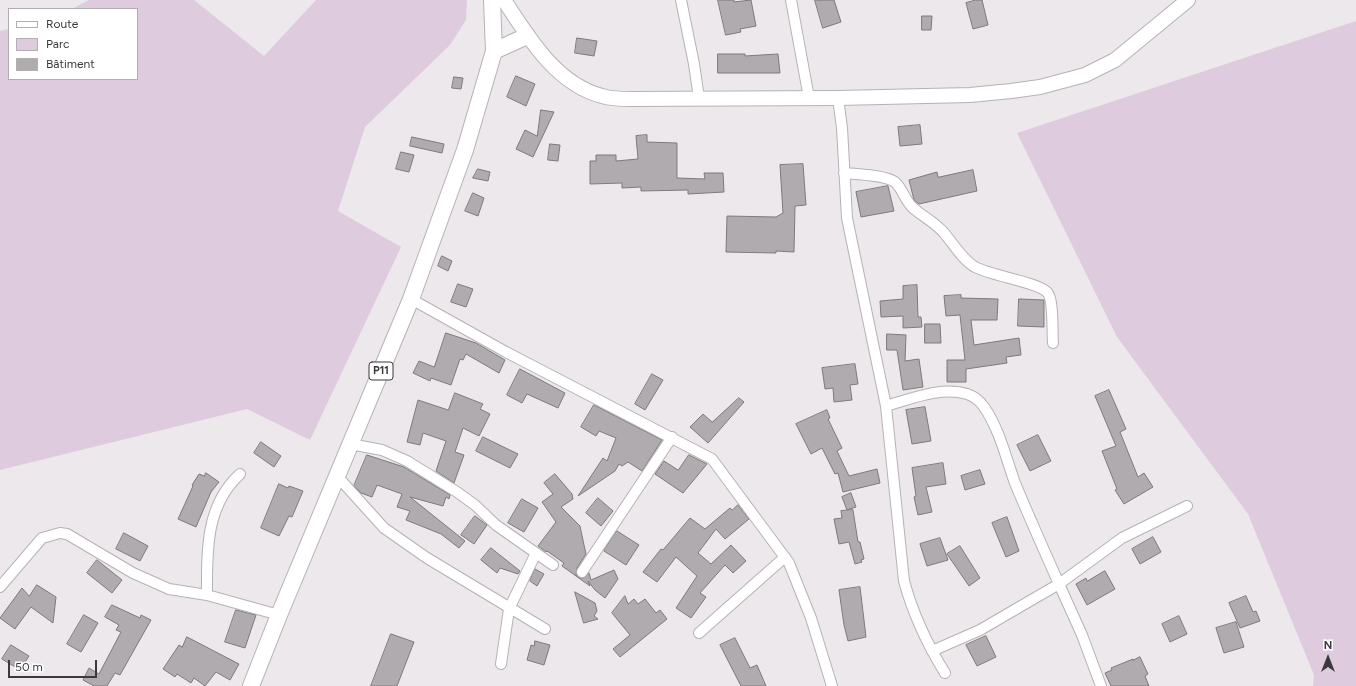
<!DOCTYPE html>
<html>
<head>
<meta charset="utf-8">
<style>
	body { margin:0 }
	#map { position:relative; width:1356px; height:686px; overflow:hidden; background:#ece8ec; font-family:Figtree,sans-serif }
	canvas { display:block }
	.legend { position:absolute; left:8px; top:8px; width:130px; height:72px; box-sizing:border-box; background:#fff; border:1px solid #b1b0b1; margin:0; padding:5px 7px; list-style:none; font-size:12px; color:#3b393b }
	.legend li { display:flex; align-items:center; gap:8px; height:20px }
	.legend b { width:20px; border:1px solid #b1b0b1 }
	.north { position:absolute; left:1308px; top:638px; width:40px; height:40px; -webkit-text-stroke:3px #fff; paint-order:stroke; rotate:0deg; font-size:11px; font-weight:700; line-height:16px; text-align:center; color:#3b393b }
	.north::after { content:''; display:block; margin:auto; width:14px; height:18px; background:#3b393b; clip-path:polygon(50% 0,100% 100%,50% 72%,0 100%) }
	.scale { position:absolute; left:8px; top:660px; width:89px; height:18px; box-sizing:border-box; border:2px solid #3b393b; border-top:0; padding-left:5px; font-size:12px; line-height:14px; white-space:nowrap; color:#3b393b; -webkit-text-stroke:3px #fff; paint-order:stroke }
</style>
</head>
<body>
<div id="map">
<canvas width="1356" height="686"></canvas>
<ul class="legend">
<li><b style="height:5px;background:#fff"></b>Route</li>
<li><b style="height:11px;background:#deccde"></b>Parc</li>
<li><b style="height:11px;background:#afabaf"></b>Bâtiment</li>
</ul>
<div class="north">N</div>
<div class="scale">50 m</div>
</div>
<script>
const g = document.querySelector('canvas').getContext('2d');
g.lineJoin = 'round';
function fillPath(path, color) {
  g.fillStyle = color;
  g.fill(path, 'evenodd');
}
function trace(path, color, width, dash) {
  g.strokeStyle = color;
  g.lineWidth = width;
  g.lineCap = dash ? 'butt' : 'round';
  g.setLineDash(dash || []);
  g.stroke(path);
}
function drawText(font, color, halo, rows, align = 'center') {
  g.font = font + ' Figtree,sans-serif';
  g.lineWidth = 3.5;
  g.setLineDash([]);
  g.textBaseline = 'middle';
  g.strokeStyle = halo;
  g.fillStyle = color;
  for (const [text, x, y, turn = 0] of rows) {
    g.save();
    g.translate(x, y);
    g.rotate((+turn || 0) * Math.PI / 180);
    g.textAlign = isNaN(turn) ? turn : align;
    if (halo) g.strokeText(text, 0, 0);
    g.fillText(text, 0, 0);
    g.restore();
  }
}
const green = new Path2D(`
	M89,0H194L264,56L316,0H467L466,20L450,45L365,127L338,211L401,247L310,440L247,409L0,470V31L9,29V79H137V9H72Z
	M1356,21V686H1313L1314,675L1248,514L1117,337L1017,133Z`);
const building = new Path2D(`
	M718,0H734V2L751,0L756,26L740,29L741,32L726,35Z
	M815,0H834L841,22L823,28Z
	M976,0H982L988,25L973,29L966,3Z
	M922,16H932L931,30H922Z
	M577,38L597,41L594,56L575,53Z
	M718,54H745V56L778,54L780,73H718Z
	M516,76L535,84L526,106L507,97Z
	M454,77L463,78L461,89L452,88Z
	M541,110L554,112L533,157L516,149L525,130L537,136Z
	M920,125L922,144L900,146L898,127Z
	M647,135V142L677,143V178L705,179L704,173H723L724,192L688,194V190L641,191V187L622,188V183L590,184V161H596V155H616V161L638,159L636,136Z
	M412,137L444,144L442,153L410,146Z
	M550,144L560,145L558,161L548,160Z
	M401,152L414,155L409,172L396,169Z
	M803,164L806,205L795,206L794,252L776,251V253L726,252L727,216L776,217L783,213L780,165Z
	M478,169L490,172L488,181L473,178Z
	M973,170L977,191L919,204L914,200L909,180L937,172L938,177Z
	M888,186L894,211L861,217L856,192Z
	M473,193L484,198L478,216L465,211Z
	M442,256L452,261L448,271L438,266Z
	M458,284L473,289L466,307L451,302Z
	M917,285L918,317H921L922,327L903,328V316L881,317L880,301L903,299V286Z
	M961,295V298L998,299L997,320H971L974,345L1019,338L1021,355L1006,357L1007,363L966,369V382H947V360H965L960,315L946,316L944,296Z
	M1019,299L1044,300V327L1018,326Z
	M925,324H940L941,343H925Z
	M446,333L476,343L505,360L499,373L466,354L463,360L460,359L451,385L431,378L430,381L413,373L419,361L434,367Z
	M887,334L906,335L905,361L919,359L923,387L903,390L897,350H887Z
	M855,364L858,384L850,385L852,400L834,402L833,388L825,389L822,368Z
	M520,369L565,393L558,408L527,394L522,403L507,395Z
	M652,374L663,380L645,410L635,404Z
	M1109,390L1126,429L1120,432L1138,477L1144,473L1153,487L1124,504L1115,490L1117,489L1102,451L1116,446L1095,396Z
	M455,393L483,404L480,409L490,414L479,436L463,428L455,452L464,455L454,483L436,471L446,441L423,433L420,445L407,442L418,400L448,410Z
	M739,398L744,402L708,443L690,427L703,414L712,422Z
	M594,405L662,440L642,471L628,462L622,466L619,464L615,471L578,496L603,458L607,461L616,438L599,431L596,436L581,427Z
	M925,407L931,441L912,444L906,410Z
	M827,410L830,418L828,419L842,448L837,451L849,476L877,469L880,483L843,492L838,473L835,474L822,448L811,454L796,424Z
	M1038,435L1051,461L1030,471L1017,445Z
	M483,437L518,454L510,468L476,451Z
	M261,442L281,456L274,467L254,453Z
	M367,455L404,467L450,495L449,499L446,497L443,506L410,497L465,541L459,548L441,534L406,520L410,511L397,507L402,494L377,485L372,497L361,493L354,486Z
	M689,455L707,464L683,493L655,474L664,461L678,470Z
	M943,463L946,484L926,487L932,512L918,515L914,497L916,496L912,468Z
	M980,470L985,484L965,490L961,476Z
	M206,473L219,482L211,492L196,527L178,519L193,486L192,485L199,474L204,476Z
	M555,474L572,494L573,499L561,507L580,526L584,545L586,554L577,568L576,575L582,578L589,573L591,580L614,570L618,579L605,598L595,590L588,581L590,586L562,566L564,563L547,551L546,552L538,546L556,522L542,502L553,494L544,483Z
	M279,484L288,488L289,486L303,491L292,517L289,516L279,536L261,528Z
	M851,493L856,507L847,510L842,497Z
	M598,498L613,511L601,526L586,513Z
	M522,499L538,508L524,532L508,523Z
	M738,505L749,519L725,539L716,529L698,553L711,564L731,545L746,561L733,573L725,565L700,593L706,597L691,618L676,608L697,576L676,557L657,582L643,572L661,549L663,550L690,518L705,529L730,508L732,510Z
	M853,510L858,542H860L864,559L861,560L862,562L855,564L849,542L839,544L834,519L842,518L841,511Z
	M475,516L487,525L474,544L461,535Z
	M1007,517L1019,551L1006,557L992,523Z
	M617,531L639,545L626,565L604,551Z
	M124,533L148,546L140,561L116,549Z
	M1153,537L1161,552L1140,564L1132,549Z
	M940,538L948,560L927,566L920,544Z
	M960,546L980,578L969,586L947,554Z
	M491,548L520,571L518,574L500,568L497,573L481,560Z
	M97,560L122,580L112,593L87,573Z
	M535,569L544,574L537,586L530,581Z
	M1105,571L1115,589L1087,605L1076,584L1086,578L1087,581Z
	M37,585L56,597L53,623L31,607L15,629L0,618L22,588L29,596Z
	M860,587L866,637L848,641L844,625L839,590Z
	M575,592L595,603L597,611L594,616L598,619L584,623Z
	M625,596L628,604L634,599L638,604L645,599L656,613L660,610L667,619L620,657L613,649L630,635L612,613Z
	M1246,596L1253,612L1256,611L1260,621L1240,628L1229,603Z
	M112,605L140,618L141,615L151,620L120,675L115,673L107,686H94L83,680L89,668L99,674L121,632L116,630L119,625L105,617Z
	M236,610L256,615L245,648L225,642Z
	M84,615L98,623L81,652L67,644Z
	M1179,616L1187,634L1170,642L1162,624Z
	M1236,622L1244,647L1224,653L1216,628Z
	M391,634L414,642L397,686H371Z
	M986,636L996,657L977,666L966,645Z
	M187,637L239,664L230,680L216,672L205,686L194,678L191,683L177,674L175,677L163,669L179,645L182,647Z
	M735,638L750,668L757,665L766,686H741L720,645Z
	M535,641L550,645L544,665L527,660L531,645L534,646Z
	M11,645L29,656L20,670L2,659Z
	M1140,657L1148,674L1145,676L1149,686H1111L1105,673L1112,670L1111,668L1133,659V660Z`);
const minor = new Path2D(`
	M681,0L694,64L699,98
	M791,0L809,98
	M838,98L842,128L847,218L886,406L904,581C913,614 927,644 945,673
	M844,173C856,174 886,175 895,182C902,188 905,200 912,207C923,217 935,222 945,234C954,245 963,260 975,267C992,276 1037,282 1047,292C1054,299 1052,332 1053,343
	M411,299L506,352L712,459L789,563L811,618L832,686
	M886,406C911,399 942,386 967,394C973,396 980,401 984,407C999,428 1006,458 1015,483C1029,517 1044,550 1059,584L1122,538L1187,506
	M350,444L382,450L407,461L457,492L475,505L496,525L553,565
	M337,476L384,528L427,558L545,629
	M582,572L672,437
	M0,587L42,538L60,533L67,534L133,573L169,589L207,595L279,615
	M207,595C207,552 205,506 240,474
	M699,633L785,557
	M932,651L980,630L1059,584L1082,635L1101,686
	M501,664L509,609L536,553`);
const secondary = new Path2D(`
	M504,0C528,37 556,84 602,96C611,99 623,99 632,99L838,98L970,95L1011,91L1040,87L1085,75L1115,60L1188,0`);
const primary = new Path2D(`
	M494,51L527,36
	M251,686L279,615L411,299L465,150L494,51L492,0`);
const shields = [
	[381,371,24]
];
const shieldNames = [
	["P11",381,371]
];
fillPath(green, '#deccde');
fillPath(building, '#afabaf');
trace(building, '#7d797d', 1);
trace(minor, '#b5b2b5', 12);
trace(secondary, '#b5b2b5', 16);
trace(primary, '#b5b2b5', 18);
trace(minor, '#fff', 10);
trace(secondary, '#fff', 14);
trace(primary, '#fff', 16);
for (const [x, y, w] of shields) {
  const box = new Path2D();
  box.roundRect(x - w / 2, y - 9, w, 18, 3);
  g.fillStyle = '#fff';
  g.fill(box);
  trace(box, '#3b393b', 1);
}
drawText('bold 11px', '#3b393b', null, shieldNames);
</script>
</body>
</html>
